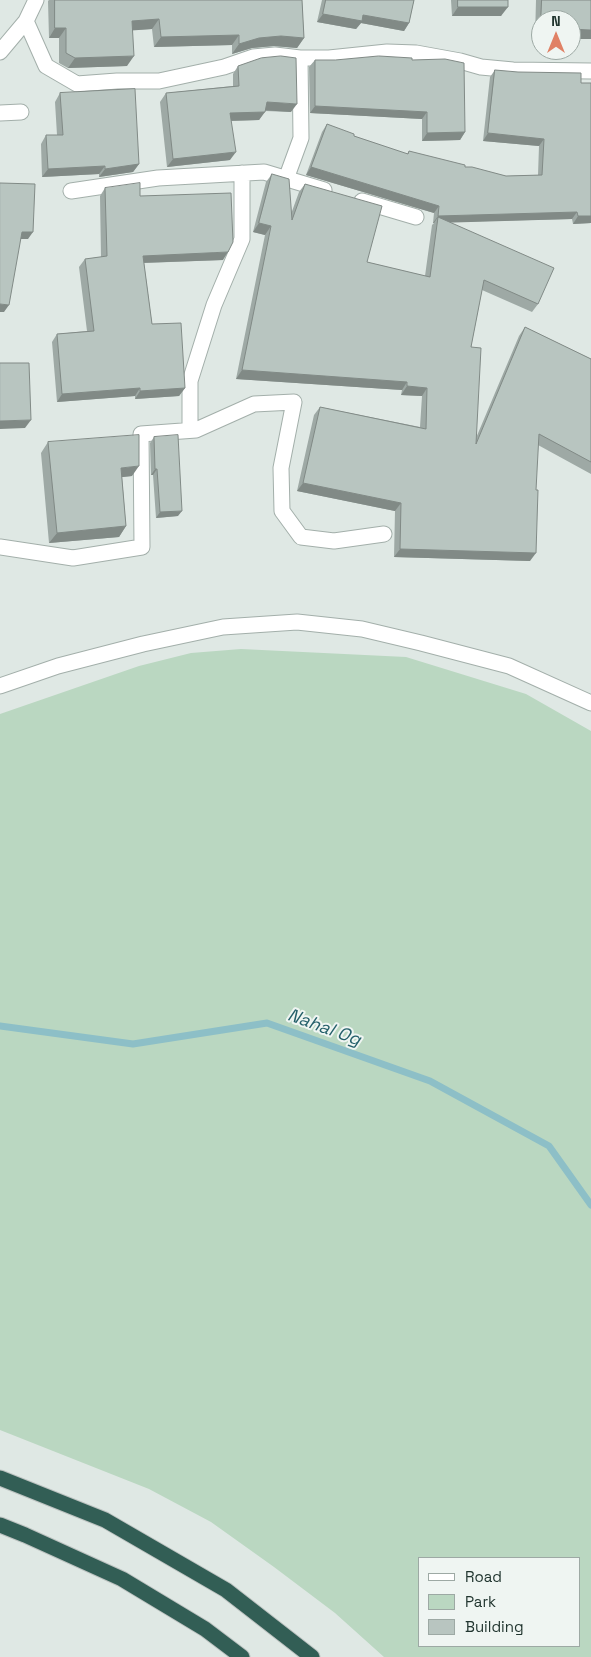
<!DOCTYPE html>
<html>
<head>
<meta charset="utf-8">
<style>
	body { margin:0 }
	#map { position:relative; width:591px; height:1657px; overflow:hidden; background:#dfe8e4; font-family:"Space Grotesk",sans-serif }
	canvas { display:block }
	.legend { position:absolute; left:418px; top:1557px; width:162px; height:90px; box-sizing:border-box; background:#eff5f2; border:1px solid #9da9a4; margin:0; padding:6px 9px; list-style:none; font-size:15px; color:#223630 }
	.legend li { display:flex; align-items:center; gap:10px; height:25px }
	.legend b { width:25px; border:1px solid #9da9a4 }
	.north { position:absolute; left:531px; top:10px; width:50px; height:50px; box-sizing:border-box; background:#eff5f2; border:1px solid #9da9a4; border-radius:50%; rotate:0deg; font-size:14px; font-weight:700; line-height:20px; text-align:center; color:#223630 }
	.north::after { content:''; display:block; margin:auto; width:18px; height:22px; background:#e08165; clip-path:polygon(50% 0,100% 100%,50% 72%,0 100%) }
</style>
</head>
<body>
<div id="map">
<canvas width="591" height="1657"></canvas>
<ul class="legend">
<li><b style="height:6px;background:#fff"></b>Road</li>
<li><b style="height:14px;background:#bad7c1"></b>Park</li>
<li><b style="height:14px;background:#b8c5c0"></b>Building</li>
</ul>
<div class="north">N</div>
</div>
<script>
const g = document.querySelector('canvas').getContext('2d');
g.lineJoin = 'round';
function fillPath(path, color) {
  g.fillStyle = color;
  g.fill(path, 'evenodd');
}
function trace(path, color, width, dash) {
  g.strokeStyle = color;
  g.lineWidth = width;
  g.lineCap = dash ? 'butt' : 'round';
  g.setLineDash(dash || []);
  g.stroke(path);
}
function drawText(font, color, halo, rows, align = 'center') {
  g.font = font + ' "Space Grotesk",sans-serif';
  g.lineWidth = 4;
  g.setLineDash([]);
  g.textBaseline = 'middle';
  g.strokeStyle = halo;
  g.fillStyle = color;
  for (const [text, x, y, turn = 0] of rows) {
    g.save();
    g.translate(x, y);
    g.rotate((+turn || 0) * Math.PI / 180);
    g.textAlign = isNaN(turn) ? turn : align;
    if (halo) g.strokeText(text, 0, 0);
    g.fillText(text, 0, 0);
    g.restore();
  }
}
const green = new Path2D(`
	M241,649L406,657L526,694L591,731V1657H384L335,1613L274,1567L211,1522L149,1489L0,1430V714L139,666L191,653ZM420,1558H580V1646H420Z`);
const stream = new Path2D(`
	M0,1026L133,1044L267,1023L430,1081L549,1146L591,1205`);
const minor = new Path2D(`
	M26,21L46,66L77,84L117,81H159L224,67L253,57L275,55L300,58H329L387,52L416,53L460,61L481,67L513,70L591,71
	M0,52L26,21L36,0
	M0,113L21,112
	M286,179L301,138L300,58
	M71,191L158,178L264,172L324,190
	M362,201L416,217
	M190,430V381L214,305L242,239V173
	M0,547L73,558L142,547L141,434L196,430L254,404L294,402L281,468L282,511L301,537L334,541L384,534
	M0,686L58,666L143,644L223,627L297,622L362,629L421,643L509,666L591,703`);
const highway = new Path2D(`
	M0,1478L105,1520L226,1590L312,1657
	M0,1525L25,1535L122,1579L205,1629L242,1657`);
const wall = new Path2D(`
	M49,0H302L304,38L297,48L274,46L252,48L232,54V45L154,47L152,29L133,30L127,66L68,68L59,63V38H49L48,1Z
	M322,0H414L409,23L404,31L361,23L356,29L317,22Z
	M451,0H508L501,16H452Z
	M536,0H591L571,20H541V38H535Z
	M315,60H412L465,132L460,140L422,141V119L310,113L309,67Z
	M238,66L291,112L265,111L259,120L231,121L230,160L167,167L160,102L166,93L233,86V74Z
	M495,70L581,83L591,223L573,224L572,219L450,222L538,304L532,312L482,290L471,347L476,438L519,336L525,327L591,359V474L538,445L530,561L394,557L395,511L297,491L314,415L320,407L420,427L422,396L401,395L402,390L236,379L265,235L253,232L266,182L272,174L291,214L299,192L305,184L367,262L425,276L432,225L434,223H433L434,213L306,175L322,132L327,124L354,136L407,154L409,151L465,167L506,176L538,175L539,146L483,141L490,77Z
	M60,93L139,164L133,172L99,177V174L42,177L41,144L46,135H57L55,102Z
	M105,188L140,196L223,260L144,263L152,324L185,388L179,396L135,399V396L57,402L52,342L57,334L87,331L79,267L85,259L101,257L100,196Z
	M154,437L178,516L156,518L153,475H151L150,443Z
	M48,442L132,476L122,477L126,526L119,537L49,543L41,453Z`);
const shadedWall = new Path2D(`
	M458,7H508L501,16H452Z
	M323,14L363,15L409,23L404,31L361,23L356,29L317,22Z
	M159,19L152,29L125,31L132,21Z
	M55,28H66L59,38H49Z
	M541,29V38H535Z
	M571,29L591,30V39H571Z
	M239,35L232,45L154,47L161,37Z
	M281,36L304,38L297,48L274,46L252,48L232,54L239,44L259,38Z
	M134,56L127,66L68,68L75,58Z
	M267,102L297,104L291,112L261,110Z
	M315,106L427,112L422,119L310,113Z
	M265,112L259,120L224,121L230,113Z
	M465,132L460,140L422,141L427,133Z
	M488,133L544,139L539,146L483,141Z
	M236,152L230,160L167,167L173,159Z
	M139,164L133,172L99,177L105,169Z
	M105,166L99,174L42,177L48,169Z
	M311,167L439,206L434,213L306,175Z
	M577,212L572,219L437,223L438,217L434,223H433L438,216Z
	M578,216H591V223L573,224Z
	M259,223L271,226L265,235L253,232Z
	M22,232H33L28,239H17Z
	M228,252L223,260L138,263L143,256Z
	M0,304L9,305L4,312H0Z
	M242,370L407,382L402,390L236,379Z
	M407,386L427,388L422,396L401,395Z
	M140,388L135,396L57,402L62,394Z
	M185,388L179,396L135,399L140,391Z
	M31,420L25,428L0,429V421Z
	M139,466L132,476L114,478L121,468Z
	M155,469H157L153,475H151Z
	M303,483L401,503L395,511L297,491Z
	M182,511L178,516L156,518L160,512Z
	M126,526L119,537L49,543L57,533Z
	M400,549L536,553L530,561L394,557Z`);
const building = new Path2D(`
	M55,0H302L304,38L281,36L259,38L239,44V35L161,37L159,19L132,21L134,56L75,58L66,53V28H55Z
	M326,0H414L409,23L363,15L362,21L323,14Z
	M458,0H508V7H458Z
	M542,0H591V30L571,29V20H541Z
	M281,56L296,58L297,104L267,102L265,112L230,113L236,152L173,159L166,93L239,86L238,66L261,58Z
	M379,56L412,58V60L445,59L464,63L465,132L427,133V112L315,106V60H335Z
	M495,70L518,72L581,73V83H591V216H578L577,212L438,216L439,206L311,167L327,124L354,134V136L408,154L409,151L465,165V167H472L506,176L542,175L544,139L488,133Z
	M135,89L139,164L105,169V166L48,169L46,135H63L60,93Z
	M272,174L289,179L292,220L305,184L382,206L367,262L430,277L438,217L554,268L538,304L484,280L471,347L481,348L476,444L525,327L591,359V462L539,434L536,490H538L536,553L400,549L401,503L303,483L320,407L426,429L427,388L407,386V382L242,370L271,226L259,223Z
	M0,183L35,184L33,232H22L9,305L0,304Z
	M140,183V196L231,193L233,242L228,252L143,256L152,324L181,323L185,388L140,391V388L62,394L57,334L94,331L85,259L107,256L105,188Z
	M0,363H29L31,420L0,421Z
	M139,435V466L121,468L126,526L57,533L48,442Z
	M178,435L182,511L160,512L157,469H155L154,437Z`);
const waterNames = [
	["Nahal Og",324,1028,20]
];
fillPath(green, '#bad7c1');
trace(stream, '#8dbfc7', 7);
trace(minor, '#a3afaa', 17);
trace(highway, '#bdc3c1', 17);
trace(minor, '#fff', 15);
trace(highway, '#325e55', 15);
fillPath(wall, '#9ea9a5');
fillPath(shadedWall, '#818a86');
fillPath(building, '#b8c5c0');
trace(building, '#818a86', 1);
drawText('italic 18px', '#245f6a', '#eff5f2', waterNames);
</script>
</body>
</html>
